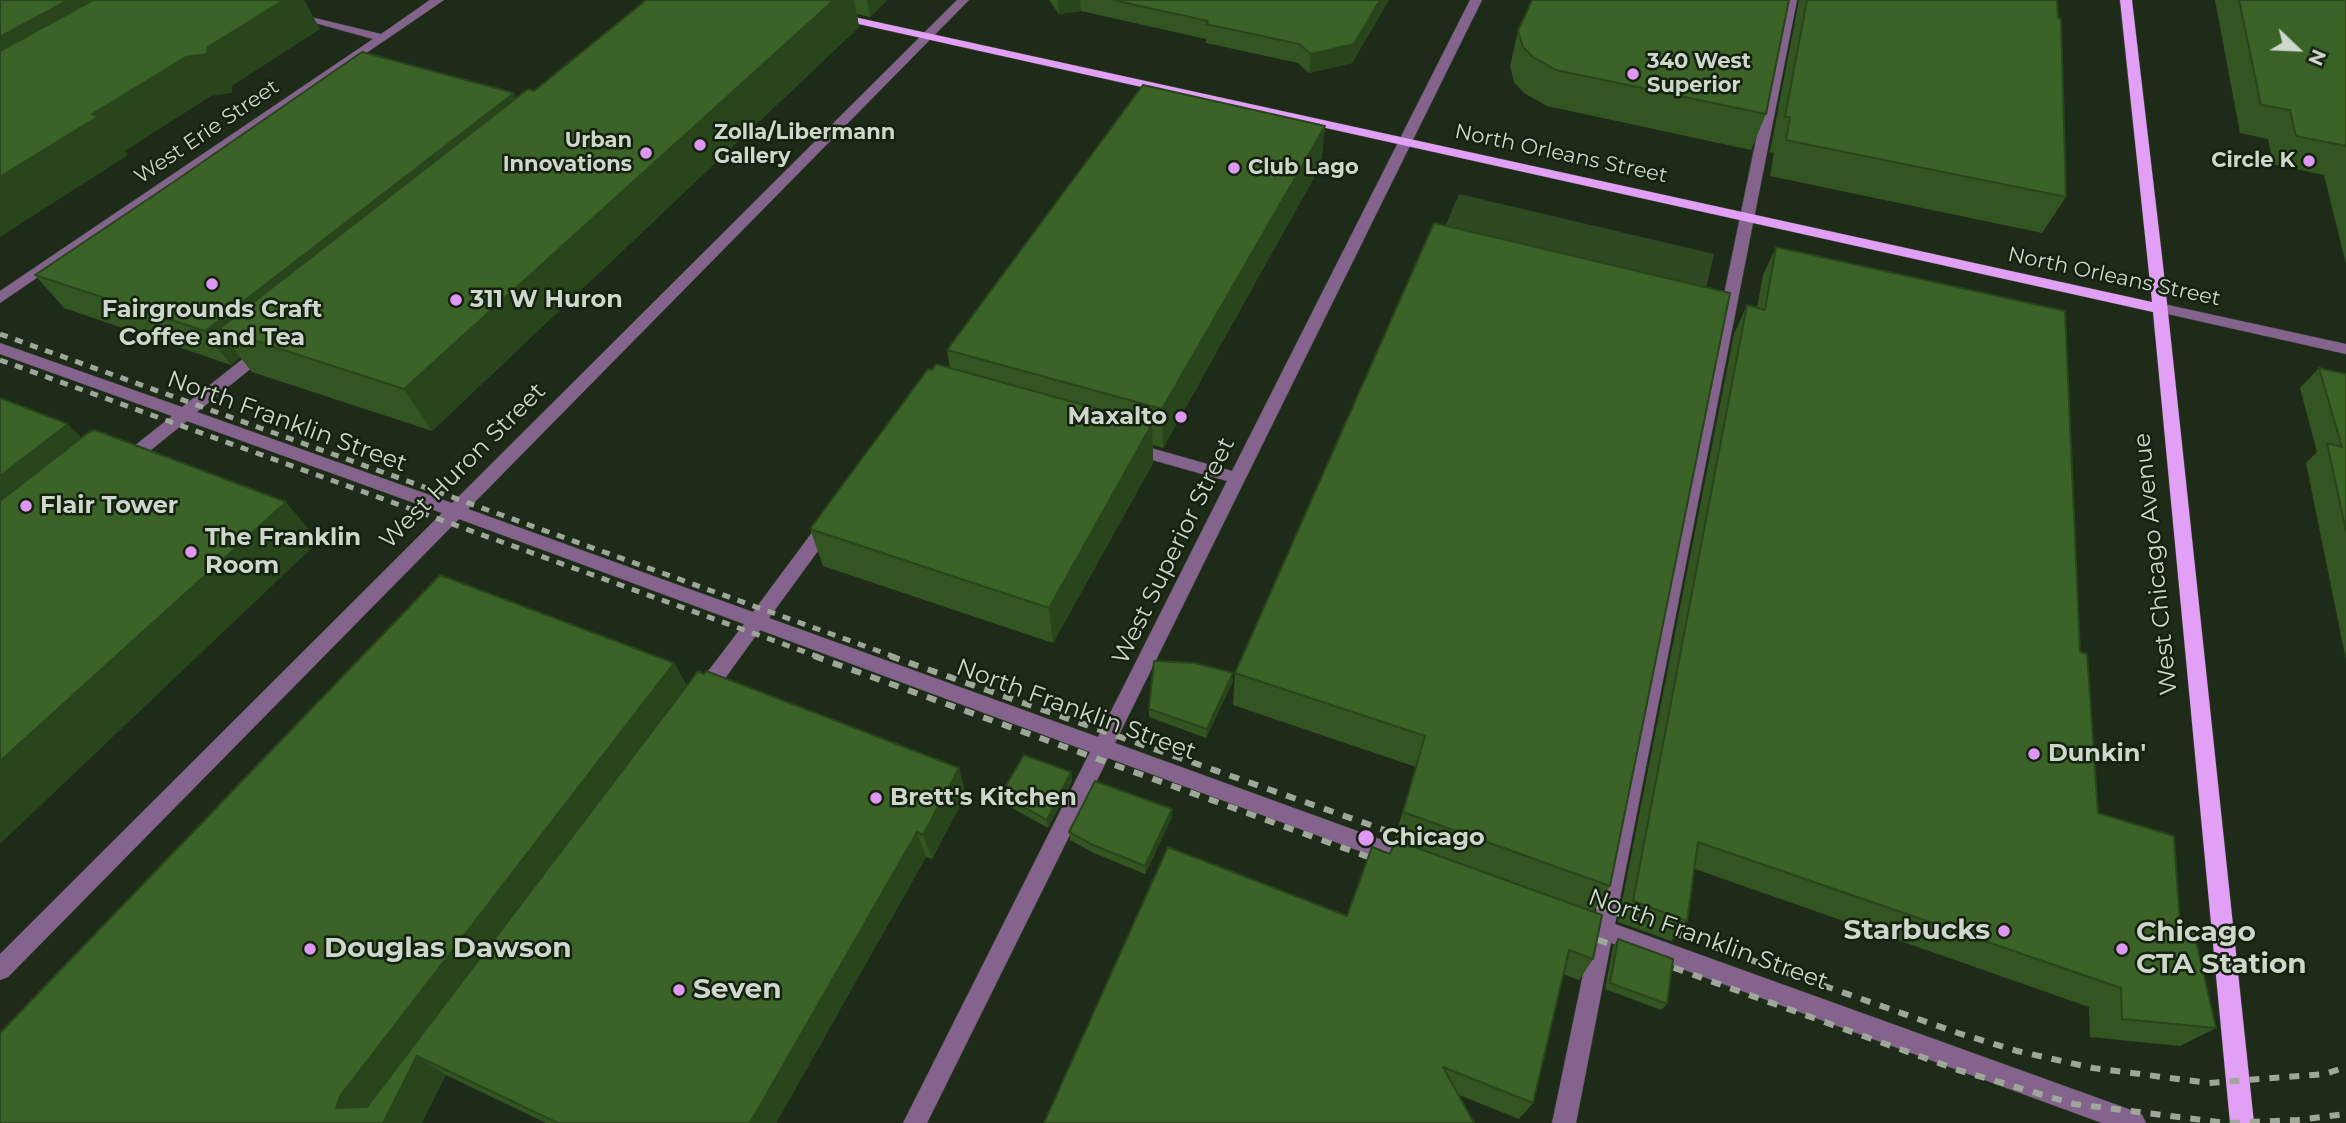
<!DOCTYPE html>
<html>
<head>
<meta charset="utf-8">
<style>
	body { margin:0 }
	#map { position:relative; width:2346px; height:1123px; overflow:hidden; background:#1f2b19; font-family:Montserrat,sans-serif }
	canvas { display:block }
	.north { position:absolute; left:2262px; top:14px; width:70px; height:70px; -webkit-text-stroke:5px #152210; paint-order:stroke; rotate:113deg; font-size:19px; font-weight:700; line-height:28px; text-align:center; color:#ced7cb }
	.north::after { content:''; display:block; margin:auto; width:24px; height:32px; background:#ced7cb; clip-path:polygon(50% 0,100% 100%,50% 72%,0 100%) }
</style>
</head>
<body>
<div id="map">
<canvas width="2346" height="1123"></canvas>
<div class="north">N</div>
</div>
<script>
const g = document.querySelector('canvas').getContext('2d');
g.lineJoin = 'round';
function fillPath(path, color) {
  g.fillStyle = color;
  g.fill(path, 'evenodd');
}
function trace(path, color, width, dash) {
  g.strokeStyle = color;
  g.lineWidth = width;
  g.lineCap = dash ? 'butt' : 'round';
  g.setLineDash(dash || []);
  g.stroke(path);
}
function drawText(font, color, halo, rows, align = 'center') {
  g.font = font + ' Montserrat,sans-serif';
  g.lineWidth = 5;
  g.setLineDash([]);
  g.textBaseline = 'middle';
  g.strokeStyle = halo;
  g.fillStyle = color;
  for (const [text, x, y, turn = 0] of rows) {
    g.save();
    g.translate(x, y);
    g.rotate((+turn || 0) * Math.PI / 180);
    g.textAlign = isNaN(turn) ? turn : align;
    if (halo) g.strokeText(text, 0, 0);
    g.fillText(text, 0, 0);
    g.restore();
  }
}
const green = new Path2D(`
	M1459,194L1714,254L1699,320L1433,255Z`);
const minor = new Path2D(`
	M430,0H444L0,303V291L373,39L290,16V12L381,34Z
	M957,0H969L468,509L753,612L822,519H834L837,524L834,529L769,618L1098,737L1227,481L1124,452L1122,448L1130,442L1232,471L1470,0H1482L1115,743L1418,853L1421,860L1418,867L1411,870L1108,758L927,1123H903L1090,752L760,630L710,699L703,701L696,699L694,693L696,687L744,624L459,519L8,977L0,980V954L442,513L187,421L131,466H119L117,462L119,458L172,416L0,354V343L182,407L259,346H269L272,350L269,354L197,412L452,503Z
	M1785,0H1797L1615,924L2134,1111L2142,1115L2146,1123H2102L1611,943L1576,1123H1552L1591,936L1571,928L1568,921L1571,914L1579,911L1595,917Z
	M2159,303L2346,344V354L2154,311L2152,308L2154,305Z`);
const major = new Path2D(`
	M2120,0H2132L2163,265L2254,1123H2230L2153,312L836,19L830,16L836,13L2152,302Z`);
const railFar1 = new Path2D(`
	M0,334L895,657
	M0,360L819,657`);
const rail = new Path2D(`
	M814,656L1385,863
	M890,656L1413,840
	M1578,899L1958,1033L2017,1051L2093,1068L2209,1083L2325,1074L2346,1067
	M1579,933L1632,952
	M1655,961L1958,1070L2074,1104L2227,1123L2297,1120L2346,1114`);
const wall = new Path2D(`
	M646,0H887L870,17L857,14L859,27L432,431L252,372L240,357L231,365L64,308L35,275L534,91Z
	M1049,0H1389L1352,63L1309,73L1298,63L1206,43V39L1081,11L1059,14Z
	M1799,0H2057L2066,197L2042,233L1770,176L1774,153L1770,152Z
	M2215,0H2346V264L2324,175L2273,164L2268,139L2240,133Z
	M1518,31L1766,114L1751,150L1547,106L1524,93L1514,82L1510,66Z
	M1325,126L1321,165L1163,448L1153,445V463L1053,643L823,566L810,529L932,370L950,368L947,350Z
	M1434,223L1610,886L1593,912V959L1579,980L1563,974L1533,1103L1519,1119L1459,1095L1347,916L1390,854L1416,767L1233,705L1235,673Z
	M1776,247L2080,652L2098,813L2180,927L2216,1028L2180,1046L2090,1037L2089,1007L1695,869L1687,921L1671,941L1618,922L1734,334L1747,305L1757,308L1763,275Z
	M2319,368L2346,374V660L2306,463L2317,452L2300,388Z
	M674,663L687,686L966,794L932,859L926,857L776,1123H546L446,1075L0,1123Z
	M1233,673V681L1206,738L1149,717V709Z
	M1071,772L1072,781L1048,828L1003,803L1001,794Z
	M1172,809V817L1145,874L1094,853L1070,840L1069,832Z
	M1618,939L1667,1004L1661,1010L1605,989L1613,947Z`);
const shadedWall = new Path2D(`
	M68,0H162L0,93V37Z
	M284,0H304L320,29L232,86V93L211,96L125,151L128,155L0,237V177L92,114L186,57L208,47Z
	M834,0H854L859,27L432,431L404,389Z
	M867,0H887L870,17Z
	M1058,0H1080L1081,11L1059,14Z
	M1380,0H1389L1352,63L1309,73L1311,54Z
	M514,93L529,127L219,329L240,357L231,365L205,331Z
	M1325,126L1321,165L1163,448L1162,409Z
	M68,424L107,464L0,550V476Z
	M1152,424L1153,463L1053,643L1049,608Z
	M286,502L319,541L0,844V761Z
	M674,663L689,690L372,1113L336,1108L340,1096Z
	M1233,673V681L1206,738L1207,729Z
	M959,768L966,794L932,859L923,835Z
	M1071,772L1072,781L1048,828L1047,820Z
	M1172,809V817L1145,874V866Z
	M917,832L926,857L776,1123H750Z
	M417,1056L446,1075L422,1123H383Z`);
const building = new Path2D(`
	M0,0H68L0,37Z
	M93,0H284L208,47L207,54L186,57L92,114L99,116L0,177V51Z
	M646,0H834L404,389L219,329L528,89L534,91Z
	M1113,0H1380L1354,44L1311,54L1299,44L1206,24L1208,21Z
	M1532,0H1789L1766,114L1556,70L1533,57L1523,47L1518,31Z
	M1807,0H2057L2058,18L2061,19L2066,197L1786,140L1790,117H1785Z
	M2239,0H2346V146L2296,136L2290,110L2261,105Z
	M362,52L514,93L205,331L35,275L175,181Z
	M1143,85L1325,126L1162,409L947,350Z
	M1434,223L1730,293L1610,886L1403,812L1425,736L1235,673Z
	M1776,247L2065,311L2080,652L2087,654L2098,813L2174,836L2180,927L2194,932L2216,1028L2122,1019L2121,988L1698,842L1687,921L1633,901L1747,305L1765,310Z
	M936,364L1152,424L1049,608L810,529L928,369L932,370Z
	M2319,368L2346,374V531L2327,443L2342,447Z
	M0,398L68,424L0,476Z
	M95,430L286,502L0,761V501L89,432Z
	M440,575L674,663L340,1096L336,1108L367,1107L698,671L704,674L706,671L959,768L923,835L917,832L750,1123H558L417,1056L383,1123H0V1033Z
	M1154,661L1195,663L1233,673L1207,729L1149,709Z
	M1024,755L1071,772L1047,820L1001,794Z
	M1095,781L1172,809L1145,866L1093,845L1069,832Z
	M1395,840L1602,915L1593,959L1569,950L1533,1103L1443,1067L1474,1123H1044L1168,847L1347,916L1372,847L1390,854Z
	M1618,939L1673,959L1667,1004L1610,983Z`);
const markers = [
	[1633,74,7,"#de98f3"],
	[700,145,7,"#de98f3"],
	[646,153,7,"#de98f3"],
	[2309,161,7,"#de98f3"],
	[1234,168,7,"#de98f3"],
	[212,284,7,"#de98f3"],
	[456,300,7,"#de98f3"],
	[1181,417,7,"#de98f3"],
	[26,506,7,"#de98f3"],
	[191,552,7,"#de98f3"],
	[2034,754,7,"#de98f3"],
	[876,798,7,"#de98f3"],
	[1366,838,9,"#de98f3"],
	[2004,931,7,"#de98f3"],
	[310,949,7,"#de98f3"],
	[2122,949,7,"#de98f3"],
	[679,990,7,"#de98f3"]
];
const farPoinames = [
	["340 West",1647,62],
	["Superior",1647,86],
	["Zolla/Libermann",714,133],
	["Gallery",714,157],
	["Urban",632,141,"right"],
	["Innovations",632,165,"right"],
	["Circle K",2295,161,"right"],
	["Club Lago",1248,168]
];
const farStreetnames = [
	["West Erie Street",207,132,-34],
	["North Orleans Street",1561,154,12],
	["North Orleans Street",2114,277,12]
];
const poiNames = [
	["311 W Huron",470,300],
	["Fairgrounds Craft",212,310,"center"],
	["Coffee and Tea",212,338,"center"],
	["Maxalto",1167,417,"right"],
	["Flair Tower",40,506],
	["The Franklin",205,538],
	["Room",205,566],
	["Dunkin'",2048,754],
	["Brett's Kitchen",890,798],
	["Chicago",1382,838]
];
const streetNames = [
	["North Franklin Street",287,422,20],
	["West Huron Street",463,466,-45],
	["West Superior Street",1174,551,-64],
	["West Chicago Avenue",2156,564,-96],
	["North Franklin Street",1076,710,20],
	["North Franklin Street",1708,940,20]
];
const nearPoinames = [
	["Starbucks",1990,931,"right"],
	["Chicago",2136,933],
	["CTA Station",2136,965],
	["Douglas Dawson",324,949],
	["Seven",693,990]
];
fillPath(green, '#2f4923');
trace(minor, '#3b4735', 1);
trace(major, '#3b4735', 1);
fillPath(minor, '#84648d');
fillPath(major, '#e1a0f5');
trace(railFar1, '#9ea79a', 5, [8, 8]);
trace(rail, '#9ea79a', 6, [10, 10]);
fillPath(wall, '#352');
fillPath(shadedWall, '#29451b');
fillPath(building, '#3b6327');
trace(building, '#29451b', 2);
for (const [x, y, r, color] of markers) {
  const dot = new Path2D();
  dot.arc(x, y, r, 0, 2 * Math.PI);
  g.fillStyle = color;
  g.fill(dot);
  trace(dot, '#152210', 2.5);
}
drawText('bold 21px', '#ced7cb', '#152210', farPoinames, 'left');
drawText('21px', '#ced7cb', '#152210', farStreetnames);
drawText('bold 24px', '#ced7cb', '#152210', poiNames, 'left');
drawText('24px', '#ced7cb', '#152210', streetNames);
drawText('bold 28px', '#ced7cb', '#152210', nearPoinames, 'left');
</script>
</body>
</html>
